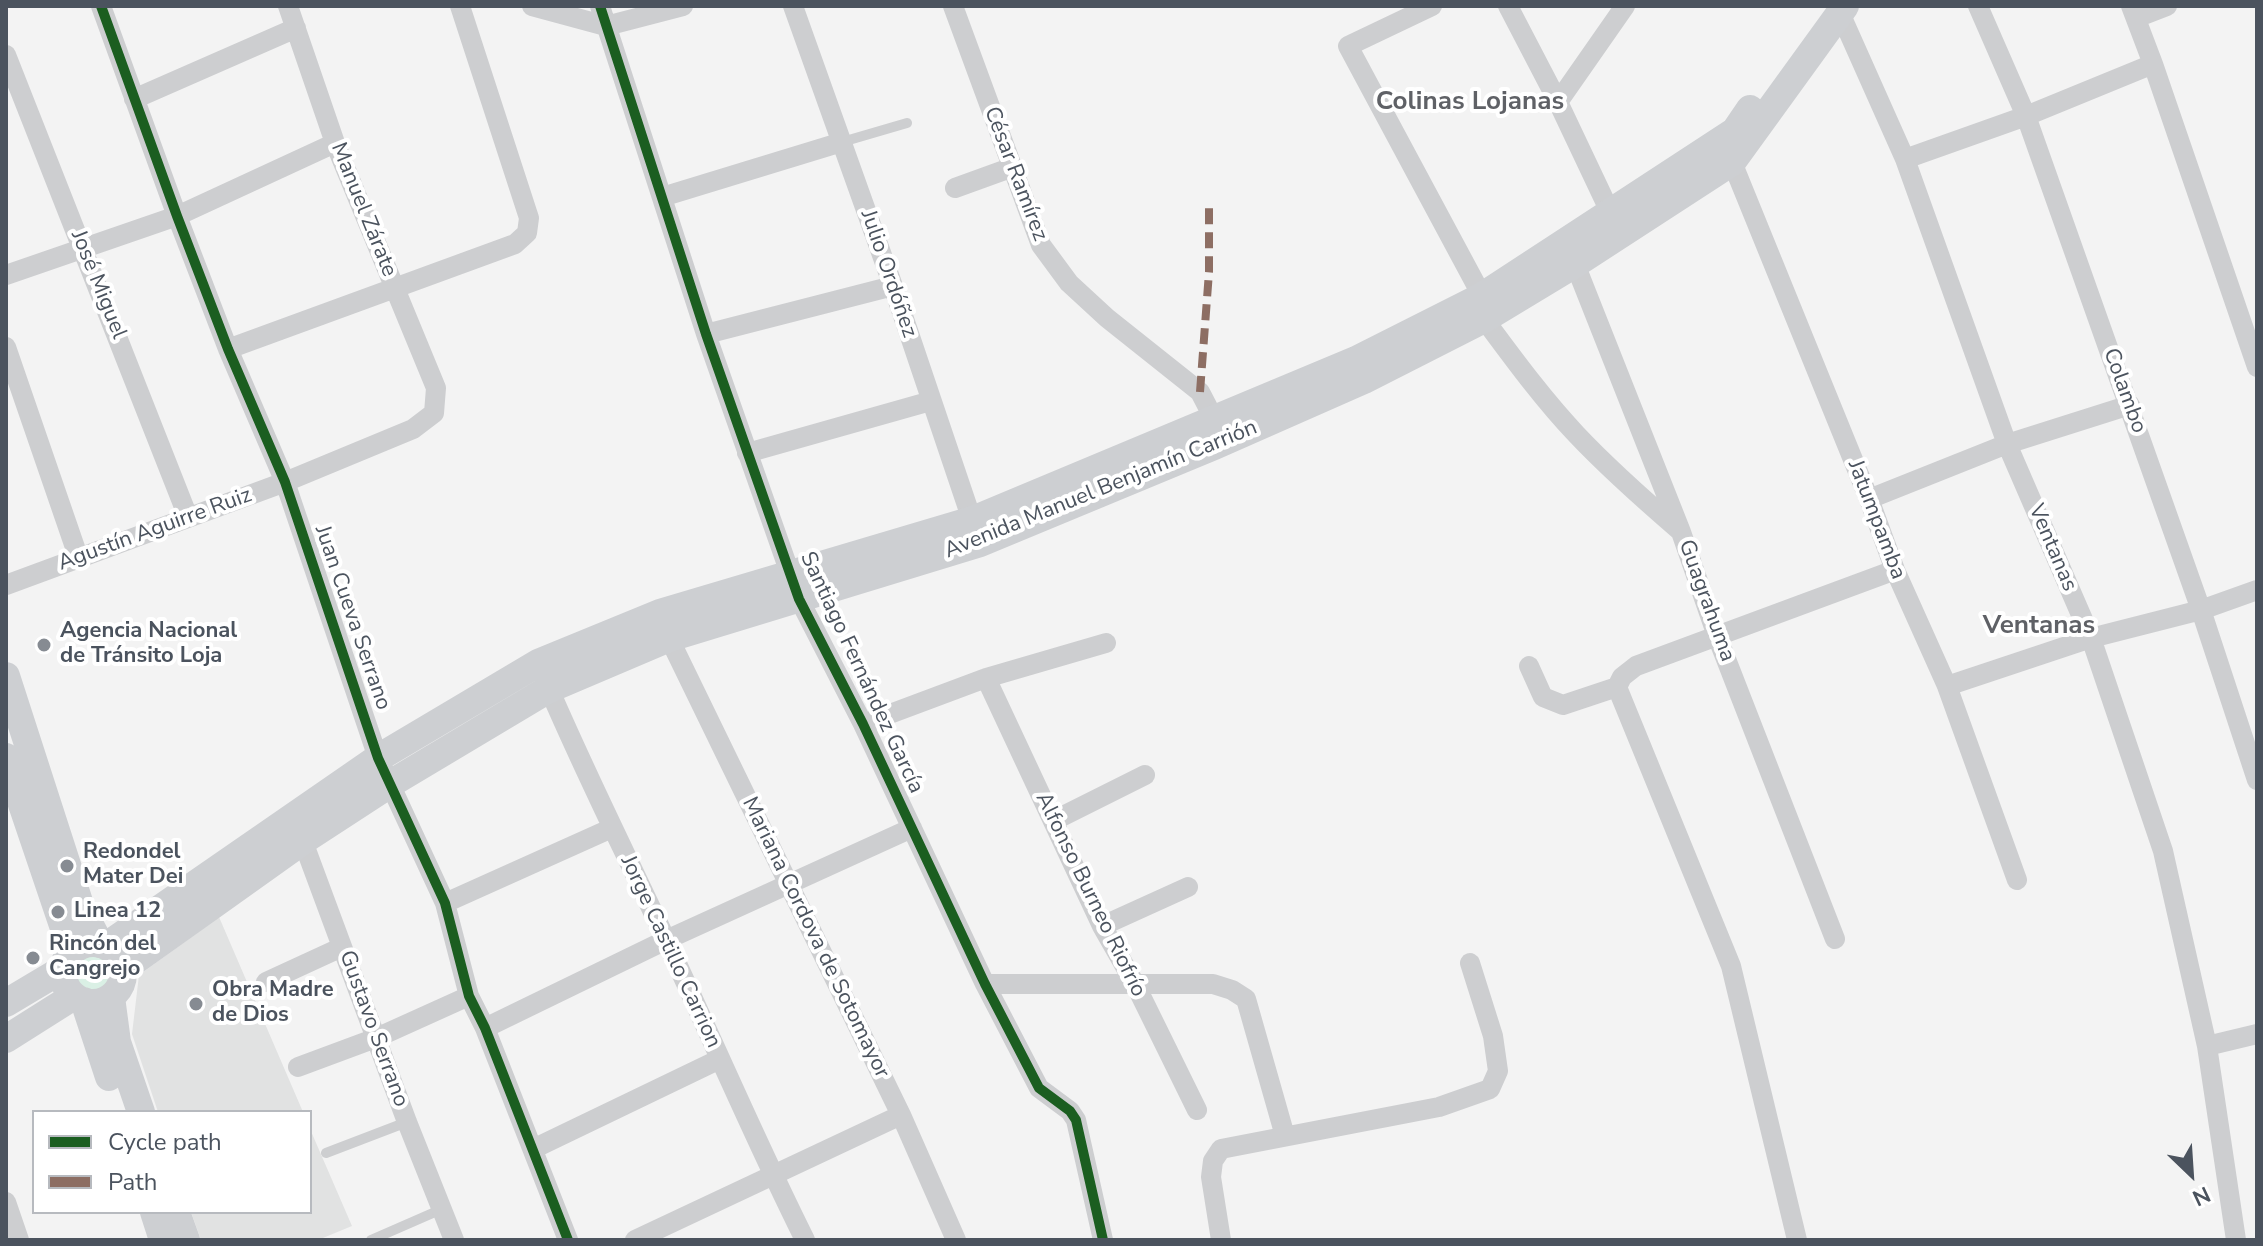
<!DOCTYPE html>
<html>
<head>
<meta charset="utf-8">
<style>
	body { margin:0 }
	#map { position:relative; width:2263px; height:1246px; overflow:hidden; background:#f3f3f3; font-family:"Nunito Sans",sans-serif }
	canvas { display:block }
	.frame { position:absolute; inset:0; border:8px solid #4b535e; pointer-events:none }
	.legend { position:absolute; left:32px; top:1110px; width:280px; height:104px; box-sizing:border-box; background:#fff; border:2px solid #b7babf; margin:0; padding:10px 14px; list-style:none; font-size:24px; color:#4b535e }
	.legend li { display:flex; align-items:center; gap:16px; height:40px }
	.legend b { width:40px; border:2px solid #b7babf }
	.north { position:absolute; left:2151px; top:1134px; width:80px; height:80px; -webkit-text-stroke:6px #fff; paint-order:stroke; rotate:155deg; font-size:22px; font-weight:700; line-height:32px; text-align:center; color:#4b535e }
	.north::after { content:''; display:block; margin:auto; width:28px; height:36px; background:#4b535e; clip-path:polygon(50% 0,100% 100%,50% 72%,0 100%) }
</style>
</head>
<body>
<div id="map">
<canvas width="2263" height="1246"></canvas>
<div class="frame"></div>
<ul class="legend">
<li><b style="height:10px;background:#1b5e20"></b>Cycle path</li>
<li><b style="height:10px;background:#8d6e63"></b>Path</li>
</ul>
<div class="north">N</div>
</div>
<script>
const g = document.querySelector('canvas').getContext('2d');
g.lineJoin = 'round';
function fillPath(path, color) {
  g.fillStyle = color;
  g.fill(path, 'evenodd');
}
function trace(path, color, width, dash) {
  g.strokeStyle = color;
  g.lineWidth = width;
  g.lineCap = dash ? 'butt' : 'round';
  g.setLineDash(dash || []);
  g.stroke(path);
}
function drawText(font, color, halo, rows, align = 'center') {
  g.font = font + ' "Nunito Sans",sans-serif';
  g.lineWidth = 8;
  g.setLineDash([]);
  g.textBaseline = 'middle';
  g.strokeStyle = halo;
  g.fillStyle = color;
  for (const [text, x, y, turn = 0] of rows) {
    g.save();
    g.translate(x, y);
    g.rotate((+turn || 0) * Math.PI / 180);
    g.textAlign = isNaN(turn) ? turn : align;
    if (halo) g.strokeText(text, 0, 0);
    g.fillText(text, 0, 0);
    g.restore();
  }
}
const education = new Path2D(`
	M219,917L303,1112H158L132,1034L139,975Z
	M310,1129L352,1226L318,1240H201L191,1212H310Z`);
const green = new Path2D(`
	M70 972a23 23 0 1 1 46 0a23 23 0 1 1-46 0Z`);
const service = new Path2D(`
	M842,142L907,123
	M326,1153L407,1122
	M371,1240L442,1209`);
const minor = new Path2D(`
	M101,6L177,216L228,349L285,482L378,758L445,903L469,996L485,1028L568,1240
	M532,6L606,26L683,6
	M600,6L706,334L799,599L863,724L985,984L1039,1088L1070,1111L1076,1120L1103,1240
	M793,6L893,286L976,532
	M953,6L1041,245L1069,283L1107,318L1200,392L1214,419
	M1432,6L1348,46L1488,307
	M1508,6L1558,102L1611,214
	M1978,6L2026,116L2201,610L2257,780
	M2131,6L2153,64L2257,367
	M1840,13L1905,159L2007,444L2091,638L2163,851L2207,1046L2236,1240
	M2136,18L2167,6
	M6,55L188,517
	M134,99L296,28
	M1558,102L1625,6
	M1905,159L2026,116L2153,64
	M1732,162L1869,499L1895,570L1947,686L2017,880
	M955,188L1013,167
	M662,197L842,142
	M1575,264L1681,532L1717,636L1835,939
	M6,275L177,216L335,143
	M1484,319C1513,358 1542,398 1576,434C1608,468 1643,499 1679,530
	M706,334L893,286
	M6,347L79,559
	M228,349L515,244L527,233L529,218L460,6
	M747,453L931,401
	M1869,499L2007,444L2130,405
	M6,585L285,482L413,429L434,413L436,388L335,143L288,6
	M669,638L901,1115L956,1240
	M1529,666L1543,697L1563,705L1617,687L1622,677L1636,666L1895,570
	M544,677C582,767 626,854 667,942C713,1041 756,1142 805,1240
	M986,678L1102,926L1135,984L1197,1110
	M1947,686L2091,638L2201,610L2257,590
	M1617,687L1731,966L1797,1240
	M863,724L986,678L1106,643
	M1053,821L1145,775
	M298,828L407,1122L454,1240
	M445,903L612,828
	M1102,926L1188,887
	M266,982L342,947
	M985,984H1213L1232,990L1246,999L1285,1136
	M485,1028L666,940L912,828
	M2207,1046L2257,1034
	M298,1067L376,1038L469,996
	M533,1149L720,1059
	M6,1202L19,1240
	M635,1240L901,1115
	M1221,1240L1211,1177L1213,1161L1221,1149L1439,1107L1490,1089L1498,1071L1493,1036L1470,963`);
const secondary = new Path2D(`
	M6,676L81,908L100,944
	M6,757L72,952
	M63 973a30 30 0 1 1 60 0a30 30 0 1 1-60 0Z
	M106,946L378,758L538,663L660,613L973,520L1356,360L1481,297L1735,131L1750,109
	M123,969L304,840L390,784L549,689L669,638L980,543L1214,446L1364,380L1484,319L1575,264L1732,162L1845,6
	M111,997L117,1042L141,1112
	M84,1001L109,1077
	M6,1003L63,969
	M6,1039L74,996
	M154,1212L163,1240
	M176,1212L186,1240`);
const quiet = new Path2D(`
	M1200,392L1209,272V203`);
const cycleway = new Path2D(`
	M101,6L177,216L228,349L285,482L378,758L445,903L469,996L485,1028L568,1240
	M600,6L706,334L799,599L863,724L985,984L1039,1088L1070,1111L1076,1120L1103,1240`);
const markers = [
	[44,645,8,"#868b92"],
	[67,866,8,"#868b92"],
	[58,912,8,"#868b92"],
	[33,958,8,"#868b92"],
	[196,1004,8,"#868b92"]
];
const streetNames = [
	["César Ramírez",1015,174,69],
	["Manuel Zárate",363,210,68],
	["Julio Ordóñez",888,274,71],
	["José Miguel",98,285,68],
	["Colambo",2124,391,70],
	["Avenida Manuel Benjamín Carrión",1101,490,-22],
	["Jatumpamba",1876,520,69],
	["Agustín Aguirre Ruiz",155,530,-20],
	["Ventanas",2052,548,67],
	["Guagrahuma",1706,601,70],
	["Juan Cueva Serrano",352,618,71],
	["Santiago Fernández García",861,673,65],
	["Alfonso Burneo Riofrío",1090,895,64],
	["Mariana Cordova de Sotomayor",815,938,64],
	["Jorge Castillo Carrion",670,952,65],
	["Gustavo Serrano",373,1029,70]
];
const poiNames = [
	["Agencia Nacional",60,632],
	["de Tránsito Loja",60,657],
	["Redondel",83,853],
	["Mater Dei",83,878],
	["Linea 12",74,912],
	["Rincón del",49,945],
	["Cangrejo",49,970],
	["Obra Madre",212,991],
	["de Dios",212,1016]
];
const quarterNames = [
	["Colinas Lojanas",1470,103],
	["Ventanas",2039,627]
];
fillPath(education, '#e1e2e2');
fillPath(green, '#daf0e5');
trace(service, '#cdced0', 10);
trace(minor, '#cdced0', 20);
trace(secondary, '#cdcfd2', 28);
trace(quiet, '#8d6e63', 8, [16, 8]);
trace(cycleway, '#1b5e20', 10);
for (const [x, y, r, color] of markers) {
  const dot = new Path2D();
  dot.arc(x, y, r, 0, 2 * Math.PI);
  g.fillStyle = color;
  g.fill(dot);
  trace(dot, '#fff', 3);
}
drawText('22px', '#4b535e', '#fff', streetNames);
drawText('bold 22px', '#4b535e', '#fff', poiNames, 'left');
drawText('bold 26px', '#5f6166', '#fff', quarterNames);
</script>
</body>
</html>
